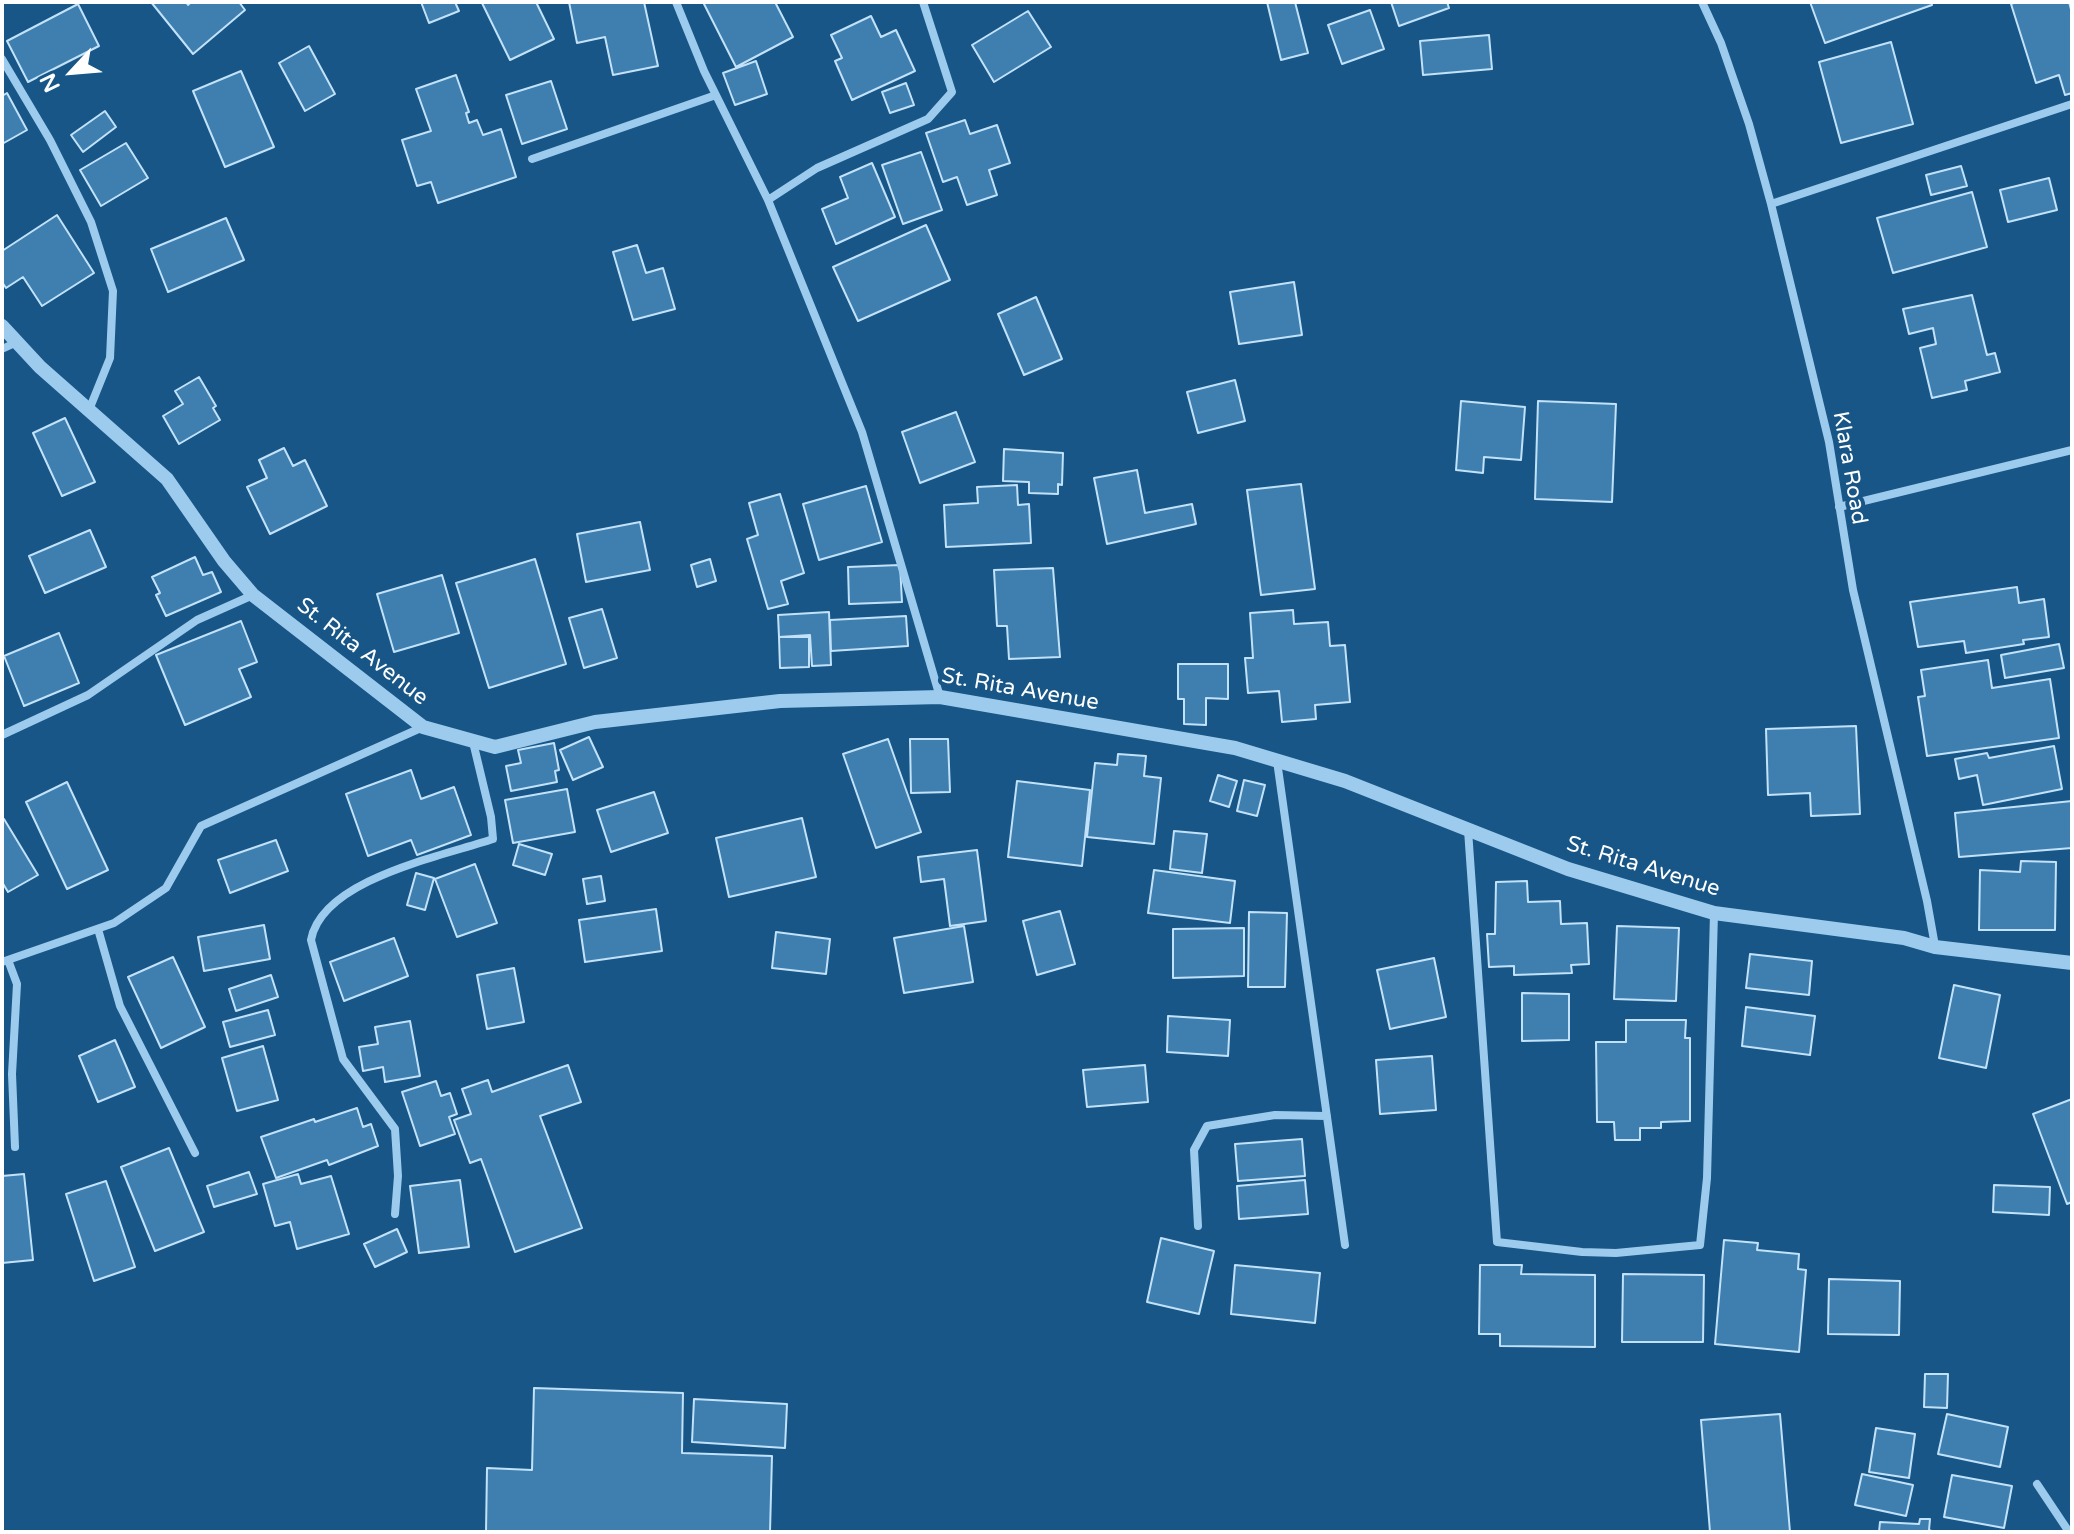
<!DOCTYPE html>
<html>
<head>
<meta charset="utf-8">
<style>
	body { margin:0 }
	#map { position:relative; width:2074px; height:1534px; overflow:hidden; background:#175686; font-family:"Varela Round",sans-serif }
	canvas { display:block }
	.frame { position:absolute; inset:0; border:4px solid #fff; pointer-events:none }
	.north { position:absolute; left:32px; top:32px; width:80px; height:80px; -webkit-text-stroke:6px #175686; paint-order:stroke; rotate:244deg; font-size:22px; font-weight:700; line-height:32px; text-align:center; color:#fff }
	.north::after { content:''; display:block; margin:auto; width:28px; height:36px; background:#fff; clip-path:polygon(50% 0,100% 100%,50% 72%,0 100%) }
</style>
</head>
<body>
<div id="map">
<canvas width="2074" height="1534"></canvas>
<div class="frame"></div>
<div class="north">N</div>
</div>
<script>
const g = document.querySelector('canvas').getContext('2d');
g.lineJoin = 'round';
function fillPath(path, color) {
  g.fillStyle = color;
  g.fill(path, 'evenodd');
}
function trace(path, color, width, dash) {
  g.strokeStyle = color;
  g.lineWidth = width;
  g.lineCap = dash ? 'butt' : 'round';
  g.setLineDash(dash || []);
  g.stroke(path);
}
function drawText(font, color, halo, rows, align = 'center') {
  g.font = font + ' "Varela Round",sans-serif';
  g.lineWidth = 8;
  g.setLineDash([]);
  g.textBaseline = 'middle';
  g.strokeStyle = halo;
  g.fillStyle = color;
  for (const [text, x, y, turn = 0] of rows) {
    g.save();
    g.translate(x, y);
    g.rotate((+turn || 0) * Math.PI / 180);
    g.textAlign = isNaN(turn) ? turn : align;
    if (halo) g.strokeText(text, 0, 0);
    g.fillText(text, 0, 0);
    g.restore();
  }
}
const building = new Path2D(`
	M151,2H186L188,5L191,2H239L245,10L193,54Z
	M421,2H455L459,11L429,23Z
	M536,2L554,39L510,60L482,3Z
	M569,2H644L658,66L613,75L605,37L577,43Z
	M703,2H775L793,37L736,67Z
	M1267,2H1295L1308,53L1281,60Z
	M1391,2H1447L1449,8L1399,26Z
	M1810,2H1931L1932,5L1825,43Z
	M2016,2H2069L2072,13V93L2065,95L2059,75L2036,83L2011,4Z
	M78,4L99,46L28,82L7,41Z
	M1370,10L1384,49L1342,64L1328,25Z
	M1028,11L1051,47L994,82L972,45Z
	M871,16L881,37L896,30L915,71L852,100L835,61L842,58L831,35Z
	M1489,35L1492,69L1423,75L1420,41Z
	M1891,42L1913,124L1841,143L1819,62Z
	M309,46L335,94L305,111L279,63Z
	M756,61L767,94L735,105L723,73Z
	M241,71L274,147L225,167L193,91Z
	M456,75L469,112L466,113L469,123L477,120L483,135L501,129L516,177L438,203L431,182L417,186L402,140L431,131L416,89Z
	M551,81L567,129L522,144L506,95Z
	M906,83L914,105L890,113L882,92Z
	M7,93L27,130L2,144V96Z
	M105,111L116,127L83,152L71,135Z
	M965,120L970,134L997,125L1010,163L989,170L997,195L967,205L957,177L943,182L926,133Z
	M126,143L148,178L101,206L80,170Z
	M921,152L942,210L903,224L882,165Z
	M872,163L895,217L836,244L822,209L848,198L840,177Z
	M1961,166L1967,186L1931,195L1926,175Z
	M2049,178L2057,210L2008,222L2000,190Z
	M1972,192L1987,247L1893,273L1877,218Z
	M57,215L94,273L42,306L23,277L6,288L2,282V251Z
	M226,218L244,260L168,292L151,249Z
	M926,225L950,280L858,321L833,267Z
	M637,245L646,273L663,268L675,309L633,320L613,252Z
	M1294,282L1302,335L1239,344L1230,292Z
	M1972,295L1987,355L1995,353L2000,372L1965,381L1967,390L1932,398L1920,348L1936,344L1933,328L1909,334L1903,309Z
	M1036,297L1062,359L1024,375L998,314Z
	M199,377L216,406L213,408L220,420L179,444L163,416L183,404L175,391Z
	M1235,380L1245,421L1198,433L1187,392Z
	M1461,401L1525,407L1521,460L1484,457L1483,473L1456,470Z
	M1538,401L1616,404L1612,502L1535,499Z
	M956,412L975,462L920,483L902,432Z
	M65,418L95,482L62,496L33,433Z
	M284,448L293,466L305,460L327,506L270,534L247,487L267,478L259,460Z
	M1004,449L1063,453L1062,485L1058,484V494L1029,493V482L1003,481Z
	M1137,470L1145,513L1192,504L1196,524L1107,544L1094,478Z
	M1301,484L1315,589L1261,595L1247,490Z
	M1017,485L1018,505L1029,504L1031,543L946,547L944,505L978,503L977,487Z
	M866,486L882,542L819,560L803,504Z
	M780,494L804,573L781,581L788,604L768,609L747,539L758,535L749,503Z
	M640,522L650,570L586,582L577,534Z
	M90,530L106,567L45,593L29,556Z
	M195,557L203,575L212,572L221,592L166,616L156,595L160,593L152,577Z
	M535,559L566,664L489,688L456,583Z
	M710,559L716,581L697,587L691,565Z
	M900,565L902,602L849,604L848,567Z
	M1053,568L1060,657L1009,659L1007,626H997L994,570Z
	M442,575L459,633L394,652L377,594Z
	M2017,587L2019,603L2044,599L2049,637L2023,640L2024,644L1966,653L1964,641L1918,647L1910,602Z
	M602,609L617,658L584,668L569,618Z
	M1293,610L1294,624L1328,622L1330,646L1345,645L1350,702L1315,705L1316,719L1282,722L1279,691L1248,693L1245,658H1253L1250,613Z
	M829,612L831,665L812,666L810,635L779,637L778,615Z
	M906,616L908,646L831,651L830,620Z
	M241,621L257,662L239,669L251,697L185,725L156,655Z
	M59,633L79,683L24,706L4,656Z
	M779,637H809V667L780,668Z
	M2059,644L2064,668L2005,678L2001,655Z
	M1988,660L1992,688L2050,679L2059,738L1927,756L1918,697L1925,696L1921,670Z
	M1178,664H1228V699L1206,698V725L1184,724V699H1178Z
	M1856,726L1860,814L1811,816L1810,793L1768,795L1766,729Z
	M589,737L603,767L573,780L560,750Z
	M888,739L921,832L876,848L843,754Z
	M910,739H948L950,792L911,793Z
	M554,743L559,770L555,771L557,782L511,791L506,766L521,763L518,750Z
	M2054,746L2062,789L1983,805L1977,775L1959,779L1955,759L1987,753L1989,758Z
	M1118,754L1146,756L1144,776L1161,778L1154,844L1087,837L1095,763L1117,765Z
	M411,770L421,799L454,787L471,835L417,855L411,840L368,856L346,794Z
	M1218,775L1237,781L1229,807L1210,801Z
	M1244,780L1265,785L1257,816L1237,811Z
	M1017,781L1090,790L1082,866L1008,857Z
	M67,782L108,870L67,889L26,802Z
	M567,789L575,832L513,843L505,800Z
	M654,792L668,833L611,852L597,810Z
	M2072,801V848L1959,857L1955,813Z
	M802,818L816,877L729,897L716,838Z
	M4,819L38,875L8,892L2,882V821Z
	M1174,831L1207,834L1202,873L1170,869Z
	M276,840L288,871L230,893L218,860Z
	M519,844L552,854L545,875L513,865Z
	M977,850L986,921L950,926L944,879L921,882L918,857Z
	M2021,861L2056,862L2055,930H1979L1980,870L2020,872Z
	M475,864L497,923L457,937L435,879Z
	M1154,870L1235,881L1230,923L1148,913Z
	M416,873L434,878L425,910L407,905Z
	M601,876L605,901L587,904L583,879Z
	M1527,881L1528,902L1560,901L1561,924L1587,923L1589,964L1571,965L1572,973L1514,975V966L1489,967L1487,934H1495L1496,882Z
	M656,909L662,951L585,962L579,920Z
	M1060,911L1075,964L1037,975L1023,921Z
	M1249,912L1287,913L1285,987H1248Z
	M264,925L270,959L204,971L198,937Z
	M964,926L973,982L904,993L894,938Z
	M1617,926L1679,928L1676,1001L1614,999Z
	M1244,928V976L1173,978V929Z
	M776,932L830,939L826,974L772,968Z
	M394,938L408,976L344,1001L330,962Z
	M1750,954L1812,961L1809,995L1746,988Z
	M173,957L205,1027L161,1048L128,977Z
	M1434,958L1446,1017L1390,1029L1377,970Z
	M514,968L524,1022L487,1029L477,975Z
	M271,975L278,997L236,1011L229,989Z
	M1954,985L2000,995L1986,1068L1939,1058Z
	M1522,993L1569,994V1040L1522,1041Z
	M1746,1007L1815,1016L1810,1055L1742,1046Z
	M268,1010L275,1035L230,1047L223,1022Z
	M1168,1016L1230,1020L1228,1056L1167,1052Z
	M1626,1020H1686L1685,1038H1690V1121L1661,1122V1128H1640V1140H1615L1614,1122H1597L1596,1042H1626Z
	M410,1021L420,1076L385,1082L383,1067L363,1071L359,1047L378,1044L375,1027Z
	M115,1040L135,1087L98,1102L79,1056Z
	M263,1046L278,1100L237,1111L222,1058Z
	M1432,1056L1436,1110L1380,1114L1376,1060Z
	M568,1065L581,1102L540,1116L582,1228L515,1252L481,1159L470,1163L454,1120L471,1114L462,1089L488,1080L492,1092Z
	M1145,1065L1148,1102L1087,1107L1083,1070Z
	M436,1081L441,1096L450,1093L457,1114L449,1117L455,1134L420,1146L402,1092Z
	M2072,1099V1202L2067,1204L2033,1114Z
	M357,1108L363,1127L371,1124L378,1146L329,1165L327,1160L276,1178L261,1137L314,1119L315,1122Z
	M1302,1139L1305,1176L1238,1181L1235,1144Z
	M169,1148L204,1232L155,1251L121,1167Z
	M249,1172L257,1194L214,1207L207,1186Z
	M24,1174L33,1260L2,1263V1176Z
	M298,1174L301,1184L331,1176L349,1234L297,1249L290,1222L275,1226L263,1184Z
	M460,1180L469,1247L419,1253L410,1186Z
	M1305,1180L1308,1214L1239,1219L1237,1186Z
	M106,1181L135,1267L94,1281L66,1194Z
	M1994,1185L2050,1187L2049,1215L1993,1212Z
	M397,1229L407,1252L375,1267L364,1244Z
	M1161,1238L1214,1251L1199,1314L1147,1302Z
	M1724,1240L1758,1243L1757,1250L1799,1254L1798,1269L1806,1270L1799,1352L1715,1344Z
	M1235,1265L1320,1273L1315,1323L1231,1314Z
	M1480,1265H1522L1521,1274L1595,1275V1347L1500,1346V1334H1479Z
	M1623,1274L1704,1275L1703,1342H1622Z
	M1829,1279L1900,1281L1899,1335L1828,1334Z
	M1925,1374H1948L1947,1408L1924,1407Z
	M534,1388L683,1393L682,1453L772,1456L770,1532H486L487,1468L532,1470Z
	M694,1399L787,1404L785,1448L692,1442Z
	M1780,1414L1790,1532H1710L1701,1420Z
	M1947,1414L2008,1427L2000,1467L1938,1454Z
	M1876,1428L1915,1434L1909,1478L1869,1472Z
	M1862,1474L1913,1485L1906,1516L1855,1505Z
	M1952,1475L2012,1486L2004,1528L1944,1517Z
	M1920,1519H1930L1929,1530L1934,1532H1879L1880,1522L1919,1524Z`);
const minor = new Path2D(`
	M676,2L704,71L768,200L862,432L940,697
	M1702,2L1721,43L1749,124L1771,204L1829,442L1853,590L1927,901L1935,946
	M2,59L50,140L91,222L113,291L110,358L89,410
	M532,159L716,95
	M768,200L817,168L928,119L952,92L923,2
	M1771,204L2072,104
	M2,349L17,342
	M1839,507L2072,450
	M2,735L88,695L197,620L253,595
	M1277,761L1345,1245
	M1468,830L1497,1242L1582,1252L1616,1253L1700,1245L1707,1178L1714,913
	M98,929L120,1006L195,1153
	M8,960L17,984L12,1074L15,1147
	M2,962L114,923L166,888L201,826L423,727
	M395,1214L398,1176L395,1129L343,1059L311,940C322,879 443,856 493,839L491,817L473,742
	M1198,1226L1194,1150L1207,1126L1275,1115L1327,1116
	M2037,1484L2069,1532`);
const tertiary = new Path2D(`
	M2,326L40,367L167,479L224,561L253,595L423,727L495,747L595,722L780,701L940,697L1235,748L1345,781L1568,869L1714,913L1904,938L1935,947L2072,963`);
const streetNames = [
	["Klara Road",1849,468,80],
	["St. Rita Avenue",362,652,38],
	["St. Rita Avenue",1020,690,10],
	["St. Rita Avenue",1643,867,17]
];
fillPath(building, '#3f7fb0');
trace(building, '#c2e2fa', 2);
trace(minor, '#9dcbed', 8);
trace(tertiary, '#9dcbed', 14);
drawText('22px', '#fff', '#175686', streetNames);
</script>
</body>
</html>
